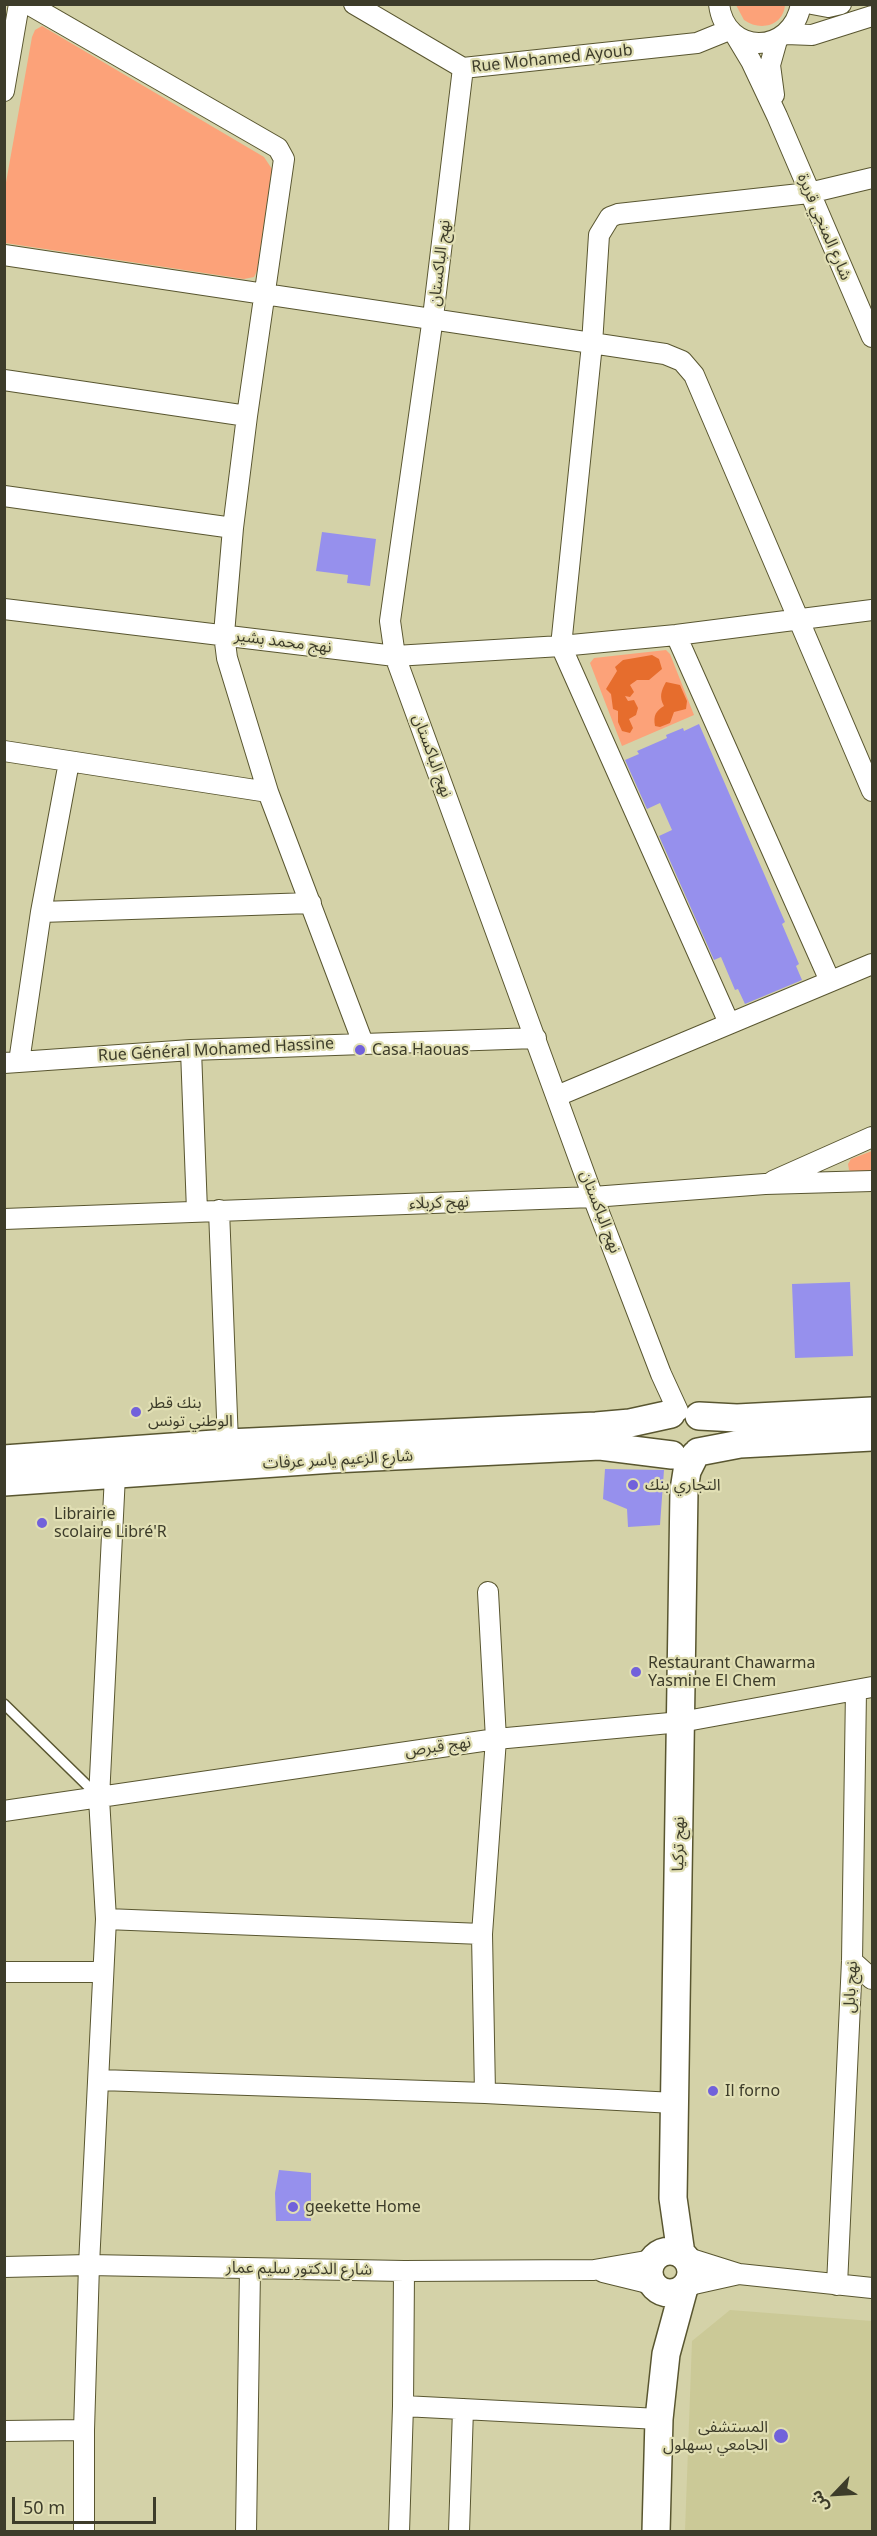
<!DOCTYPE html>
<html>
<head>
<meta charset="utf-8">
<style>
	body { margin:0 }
	#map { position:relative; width:877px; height:2536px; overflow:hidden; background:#d4d2a8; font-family:"Noto Sans","Noto Sans Arabic",sans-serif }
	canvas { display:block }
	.frame { position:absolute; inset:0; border:6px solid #3d3c2a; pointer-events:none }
	.north { position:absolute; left:805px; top:2464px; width:60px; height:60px; -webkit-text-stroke:4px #e1dfb4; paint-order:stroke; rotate:245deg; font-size:16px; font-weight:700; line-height:24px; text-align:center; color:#3d3c2a }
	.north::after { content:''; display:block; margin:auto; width:21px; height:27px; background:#3d3c2a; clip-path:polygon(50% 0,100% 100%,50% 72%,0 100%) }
	.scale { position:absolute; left:12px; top:2497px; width:144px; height:27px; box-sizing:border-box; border:3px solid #3d3c2a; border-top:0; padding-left:8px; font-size:18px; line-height:21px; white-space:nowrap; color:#3d3c2a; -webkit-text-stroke:4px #e1dfb4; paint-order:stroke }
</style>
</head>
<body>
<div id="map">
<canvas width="877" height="2536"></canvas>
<div class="frame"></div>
<div class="north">ش</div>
<div class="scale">50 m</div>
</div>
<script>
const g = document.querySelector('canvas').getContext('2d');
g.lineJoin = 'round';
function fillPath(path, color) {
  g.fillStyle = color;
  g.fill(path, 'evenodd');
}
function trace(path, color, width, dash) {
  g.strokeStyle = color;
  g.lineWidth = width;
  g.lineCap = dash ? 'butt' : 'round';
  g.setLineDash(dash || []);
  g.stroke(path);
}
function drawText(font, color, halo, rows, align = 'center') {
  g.font = font + ' "Noto Sans","Noto Sans Arabic",sans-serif';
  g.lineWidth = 4.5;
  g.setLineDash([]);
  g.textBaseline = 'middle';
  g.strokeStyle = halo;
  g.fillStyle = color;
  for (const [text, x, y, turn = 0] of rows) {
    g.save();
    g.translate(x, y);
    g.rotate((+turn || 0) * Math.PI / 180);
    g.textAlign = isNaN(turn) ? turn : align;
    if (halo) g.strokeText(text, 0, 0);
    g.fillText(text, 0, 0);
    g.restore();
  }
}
const built = new Path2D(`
	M730,2310L872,2321V2531H685L692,2341Z`);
const green = new Path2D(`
	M736,5L785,4V5C783,27 759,31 744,20Z
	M42,26L264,157L272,169L257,271L254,277L244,279L5,243V188L32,37L35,30Z
	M666,650L670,654L694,715L622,746L590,663L594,658Z
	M872,1151V1172L854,1173L849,1170L848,1164L851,1159Z`);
const forest = new Path2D(`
	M652,655L659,659L662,669L649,680H637L630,685L634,692L630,697L625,696L628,701L634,700L638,708L636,715L629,719L633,728L630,733L622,731L618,722V711L613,709L611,694L606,689L617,671L615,667L623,660Z
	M666,682L680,685L687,701L686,709L674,712L670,723L660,727L655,726C653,715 656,711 664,706C659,697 661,691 666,682Z`);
const building = new Path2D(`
	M322,532L376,539L370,586L347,583L348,575L316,571Z
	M699,724L785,922L782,924L799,964L796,966L802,980L745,1004L738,989L735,990L721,957L714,960L659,836L672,830L660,803L647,809L625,760L639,754L637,751L667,738L666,735L683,728L684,731Z
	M850,1282L853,1356L795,1358L792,1284Z
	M605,1469L664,1470L660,1525L628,1527L627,1509L603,1499Z
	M279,2170L311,2173V2221H276L275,2193Z`);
const lane = new Path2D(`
	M4,1704L98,1796`);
const street = new Path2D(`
	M28,4L278,148L284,159L247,416L233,528L224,634L227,658L268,792L363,1043
	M354,4L463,68L697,43L729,30
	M719,4C725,56 792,56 801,4
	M812,4L828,7L841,4
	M786,34L812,35L872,16
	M736,36L751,61L777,116L872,337
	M463,68L433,317L390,621L395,656L593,1197L661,1374L678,1411
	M4,91L19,4
	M774,95L770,65L777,40
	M4,255L665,354L682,361L694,375L872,791
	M4,380L247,416
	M4,496L233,528
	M4,609L395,656L561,646L676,635L872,610
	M676,635L830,981
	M4,751L268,792
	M41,912L311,903
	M729,1023L561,646L592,344L599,235L610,217L618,214L809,193L872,178
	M191,1050L197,1211
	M19,1062L41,912L69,762
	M4,1063L191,1050L536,1038
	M557,1096L872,964
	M773,1181L872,1137
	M219,1210L228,1443
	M4,1219L593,1197L765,1184L872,1181
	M4,1811L496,1739L681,1722L872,1687
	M106,1919L482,1934
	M852,1961L872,1979
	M4,1972H103
	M100,2080L485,2093L674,2103
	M485,2093L482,1934L496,1739L488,1592
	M685,2257L739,2274L872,2288
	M4,2267L89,2265L404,2271L594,2270L652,2260
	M404,2271L403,2406L659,2419
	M603,2272L652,2284
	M837,2285L852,1961L856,1690
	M685,2286L739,2274
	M4,2431L84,2430
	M84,2532V2430L89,2265L106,1919L99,1798L115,1475
	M246,2532L250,2269
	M399,2532L403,2406
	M459,2532L463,2409`);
const secondary = new Path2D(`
	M699,1416L737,1418L872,1411
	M698,1452L740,1444L872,1437
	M4,1459L228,1443L596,1426L630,1423L671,1414
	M4,1482L333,1459L600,1446L672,1455
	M649 2272a21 21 0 1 1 42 0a21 21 0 1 1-42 0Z
	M681,2254L673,2198L684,1490L687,1471L695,1455
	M656,2532L659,2419L666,2354L684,2288`);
const markers = [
	[360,1050,6,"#7161db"],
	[136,1412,6,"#7161db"],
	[633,1485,6,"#7161db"],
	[42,1523,6,"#7161db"],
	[636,1672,6,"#7161db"],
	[713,2091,6,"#7161db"],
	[293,2207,6,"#7161db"],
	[781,2436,8,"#7161db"]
];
const streetNames = [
	["Rue Mohamed Ayoub",552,59,-6],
	["شارع المنجي قريرة",824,227,67],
	["نهج الباكستان",440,263,-83],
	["نهج محمد بشير",283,642,7],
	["نهج الباكستان",432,756,70],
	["Rue Général Mohamed Hassine",216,1050,-3],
	["نهج كربلاء",439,1203,-2],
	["نهج الباكستان",600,1212,69],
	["شارع الزعيم ياسر عرفات",338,1460,-3],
	["نهج قبرص",438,1747,-8],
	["نهج تركيا",679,1844,-89],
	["نهج بابل",851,1987,-87],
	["شارع الدكتور سليم عمار",299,2269,1]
];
const poiNames = [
	["Casa Haouas",372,1050],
	["بنك قطر",148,1403],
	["الوطني تونس",148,1421],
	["التجاري بنك",645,1485],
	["Librairie",54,1514],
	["scolaire Libré'R",54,1532],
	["Restaurant Chawarma",648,1663],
	["Yasmine El Chem",648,1681],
	["Il forno",725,2091],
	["geekette Home",305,2207],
	["المستشفى",768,2427,"right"],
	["الجامعي بسهلول",768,2445,"right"]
];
fillPath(built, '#cbc997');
fillPath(green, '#fca279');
fillPath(forest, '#e66d2d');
fillPath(building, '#9690ed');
trace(lane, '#595630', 12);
trace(street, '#595630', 22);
trace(secondary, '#595630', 30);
trace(lane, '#fff', 9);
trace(street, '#fff', 20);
trace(secondary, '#fff', 27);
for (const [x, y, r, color] of markers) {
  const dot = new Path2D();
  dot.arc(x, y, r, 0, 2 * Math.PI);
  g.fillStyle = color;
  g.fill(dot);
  trace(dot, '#e1dfb4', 2);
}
drawText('16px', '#3d3c2a', '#e1dfb4', streetNames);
drawText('16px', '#3d3c2a', '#e1dfb4', poiNames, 'left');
</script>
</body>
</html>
